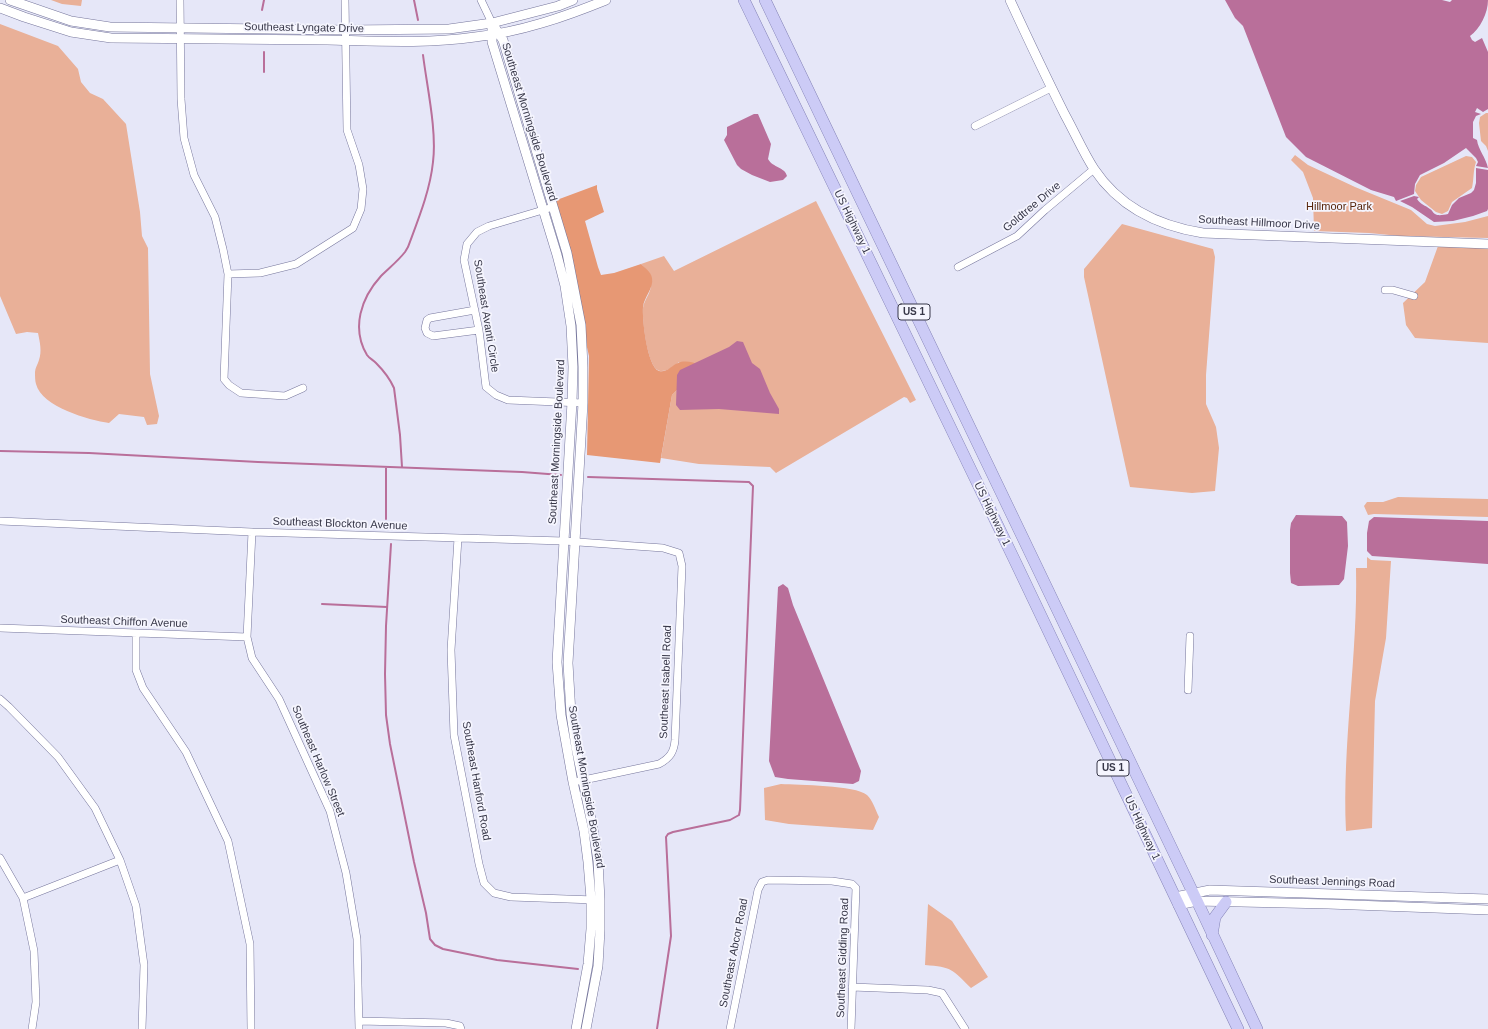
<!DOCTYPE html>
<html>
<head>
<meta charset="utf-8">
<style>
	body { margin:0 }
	canvas { display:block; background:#e6e7f8 }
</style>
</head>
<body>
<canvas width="1488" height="1029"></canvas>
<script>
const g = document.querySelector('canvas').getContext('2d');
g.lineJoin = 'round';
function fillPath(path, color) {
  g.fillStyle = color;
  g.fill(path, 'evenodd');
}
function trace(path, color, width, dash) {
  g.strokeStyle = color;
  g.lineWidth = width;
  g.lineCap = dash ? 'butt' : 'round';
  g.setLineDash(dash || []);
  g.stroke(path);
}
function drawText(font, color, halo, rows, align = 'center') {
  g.font = font + ' Helvetica,sans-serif';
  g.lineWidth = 3.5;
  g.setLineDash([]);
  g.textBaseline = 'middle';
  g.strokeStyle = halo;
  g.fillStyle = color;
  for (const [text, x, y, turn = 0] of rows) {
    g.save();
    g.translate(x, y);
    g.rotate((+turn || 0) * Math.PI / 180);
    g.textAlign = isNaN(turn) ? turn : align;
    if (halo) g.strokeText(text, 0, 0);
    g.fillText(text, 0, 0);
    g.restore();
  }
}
const green = new Path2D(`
	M51,0H82L81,6L62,4Z
	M0,24L58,46L78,69L81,82L90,93L103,99L126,124L140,212L142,236L148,248L150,374L159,416L157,424L147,425L144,417L119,414L109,423C89,420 42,407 36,384C35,381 35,376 35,372C35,368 38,364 39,360C42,351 40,343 38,333L27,332L16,334L0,296Z
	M1486,113H1488V151L1486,146L1481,141L1479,123L1480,117Z
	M1295,155L1308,165L1355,187L1411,210L1427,224L1435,226L1465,222L1488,216V238L1400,236L1369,233L1314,231L1313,198L1303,172L1291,160Z
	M1466,156L1472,157L1476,162C1473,171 1474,179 1472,188L1452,202L1448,211L1442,214L1436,212L1421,200L1415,191L1416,185L1421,177Z
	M816,201L916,400L910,403L907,398L904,397L776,473L770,467L699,464L661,458L672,395L690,377L679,362C674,366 667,372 660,371C647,369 642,319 643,308C644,300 651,293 651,285C651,275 648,271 641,264L664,256L674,271Z
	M1122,224L1213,249L1215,257L1206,375V404L1216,427L1219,448L1215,491L1192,493L1130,487L1084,277V269Z
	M1438,246L1488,248V343L1415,338L1406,325L1403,303L1425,282Z
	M1398,497L1488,499V517L1374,514L1368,515L1364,506L1367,502H1383Z
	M1367,557L1371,560L1391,561L1386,638L1375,701L1372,828L1346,831C1342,743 1358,656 1356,568H1367Z
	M781,784C799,785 855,785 867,795C873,801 875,809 879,817L873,830L789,824L765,820L764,788Z
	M928,904L952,921L988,977L971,988C952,969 952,967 925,965Z`);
const forest = new Path2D(`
	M597,185V189L604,212L585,221L598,267L601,275L614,273L641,264C645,268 651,272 652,278C654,288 644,297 643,307C642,318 647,367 659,371C667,373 672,365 678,363C684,360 694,362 699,365L690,377L672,395L660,463L587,455L589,356L554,201Z`);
const water = new Path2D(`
	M1225,0H1442L1450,2L1452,0H1488C1488,13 1480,29 1470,36L1472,40L1475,42L1482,38L1488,52V109L1483,112L1477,108L1475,112L1481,114L1476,116L1473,122V138L1477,140C1478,149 1486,158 1488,168L1476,166L1478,162L1476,158L1466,148L1444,163L1420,175L1415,184L1414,194L1396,201L1394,197L1371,190L1306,157L1286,137L1243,26L1235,18Z
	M754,114H758L771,144L768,159C773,168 785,167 787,176L783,180L770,182L752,175L741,169L737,165L724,140L727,135V127Z
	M1476,168L1488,170V209L1487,211L1473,216L1453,221L1434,222L1412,207L1400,201L1414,196L1419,197L1417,199C1421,205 1425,205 1430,209C1432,210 1433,213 1435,214C1438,216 1443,215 1448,214L1452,205L1459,198L1471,193L1474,190L1476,183Z
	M737,341L743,342L752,363L760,369L770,393L779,409V414L719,409L680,410L676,405L677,375L680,370L729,347Z
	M1296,515L1342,516L1347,522L1348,546L1344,579L1339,585L1298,586L1291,583L1290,573V530L1291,523Z
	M1374,517L1488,521V564L1372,556L1367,551V533L1369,521Z
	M783,584L788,588L793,605L861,771L859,781L853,784L788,779L775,777L769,761L778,587Z`);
const stream = new Path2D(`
	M414,0L418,20
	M262,10L264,0
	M264,72V52
	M0,451L89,453L258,462L522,472L561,475
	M402,467L400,435L394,388C390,379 383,370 376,363C373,360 369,358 367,355C351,328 361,298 381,276C389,268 398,261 405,252L408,247C418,220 430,191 433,162C437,131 427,87 423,55
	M588,477L749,482L753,486L740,810L739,815L730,820L673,832L668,834L666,837L671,936L657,1029
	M386,519V467
	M391,544L386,626L385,674L386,715L390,744L414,862L426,913L430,939L435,945L443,949L497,960L578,969
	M322,604L387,607`);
const minor = new Path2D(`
	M180,0L181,99L184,138L194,175L215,217L223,249L228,274L224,379L229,385L241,393L285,396L303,388
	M481,0L492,23
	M975,126L1051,88
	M553,207L489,226L477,232L467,244L464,260L479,330L486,387L496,395L508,400L583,403
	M958,267L1017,236L1045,210L1094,169
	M228,274L260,273L296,264L353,228L361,209L363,189L359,165L347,130L345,0
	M1385,290H1393L1414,296
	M475,310L430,318L427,320L425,328L427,333L433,336L479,330
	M0,521L252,532L564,541L663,548L679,553L682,566L675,740C674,752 670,758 659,764L579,781
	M252,532L247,637L252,658L279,699L330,811L346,873L357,939L359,1029
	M458,538L451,650L454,735L479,864L484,883L494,893L511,897L595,900
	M0,628L247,637
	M136,634V670L143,688L186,752L228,841L250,944L251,1029
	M1188,690L1190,636
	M0,699L9,707L58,757L95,808L120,860L136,906L144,965L142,1029
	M0,858L23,898L34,951L36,1002L32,1029
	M23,898L120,860
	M852,987L928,990L942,993L965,1029
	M359,1021L446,1023L460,1026L461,1029
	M730,1029L758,890L762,882L768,880L832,881L852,884L856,888L851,1029`);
const tertiary = new Path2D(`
	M10,0L71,21L110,27L346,30L449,29L492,23L558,6L573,0
	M1010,0C1028,39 1046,77 1065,115C1075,133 1083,152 1094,169C1120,208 1158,226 1203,233L1488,244
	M0,8L24,17L71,32L111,38C183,39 255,40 327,40C375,41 427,44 475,37C521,32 564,17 606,0
	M492,23L503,40L567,253L581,325L583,367V403L568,663L571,714L576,747L593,829L598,861L600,900V930L598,966L586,1029
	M492,23V42L557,255L565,286L571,326L573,367L572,402L557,662L561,715L573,782L584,831L588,862L591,899V929L588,964L576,1029
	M1175,897L1210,890L1488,899
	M1178,905L1197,901L1328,904L1488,910`);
const primary = new Path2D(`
	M744,0L1014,559L1238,1029
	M765,0L1197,901L1257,1029
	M1212,935L1215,917L1226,902`);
const shields = [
	[914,312,32],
	[1113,768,32]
];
const shieldNames = [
	["US 1",914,312],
	["US 1",1113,768]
];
const streetNames = [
	["Southeast Lyngate Drive",304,28,1],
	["Southeast Morningside Boulevard",529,122,73],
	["Goldtree Drive",1032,207,-40],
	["US Highway 1",852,222,64],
	["Southeast Hillmoor Drive",1259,223,3],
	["Southeast Avanti Circle",486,316,81],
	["Southeast Morningside Boulevard",557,442,-87],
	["US Highway 1",992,514,64],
	["Southeast Blockton Avenue",340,524,2],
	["Southeast Chiffon Avenue",124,622,2],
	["Southeast Isabell Road",666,682,-88],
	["Southeast Harlow Street",318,761,67],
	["Southeast Hanford Road",476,781,80],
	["Southeast Morningside Boulevard",586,787,80],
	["US Highway 1",1142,828,65],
	["Southeast Jennings Road",1332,882,2],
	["Southeast Abcor Road",734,953,-79],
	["Southeast Gidding Road",843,958,-88]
];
const parkNames = [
	["Hillmoor Park",1339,207]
];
fillPath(green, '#e9b098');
fillPath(forest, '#e79874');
fillPath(water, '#b96f9a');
trace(stream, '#b96f9a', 2);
trace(minor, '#76769c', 8);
trace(tertiary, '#76769c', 10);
trace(primary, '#8280b5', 12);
trace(minor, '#fff', 7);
trace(tertiary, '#fff', 9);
trace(primary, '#cccbf6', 11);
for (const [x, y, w] of shields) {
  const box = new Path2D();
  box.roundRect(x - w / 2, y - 8, w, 16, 3);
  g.fillStyle = '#f5f5fe';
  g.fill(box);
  trace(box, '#373748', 1);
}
drawText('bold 10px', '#373748', null, shieldNames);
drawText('11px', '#373748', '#f5f5fe', streetNames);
drawText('11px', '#57250b', '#f5f5fe', parkNames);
</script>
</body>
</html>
